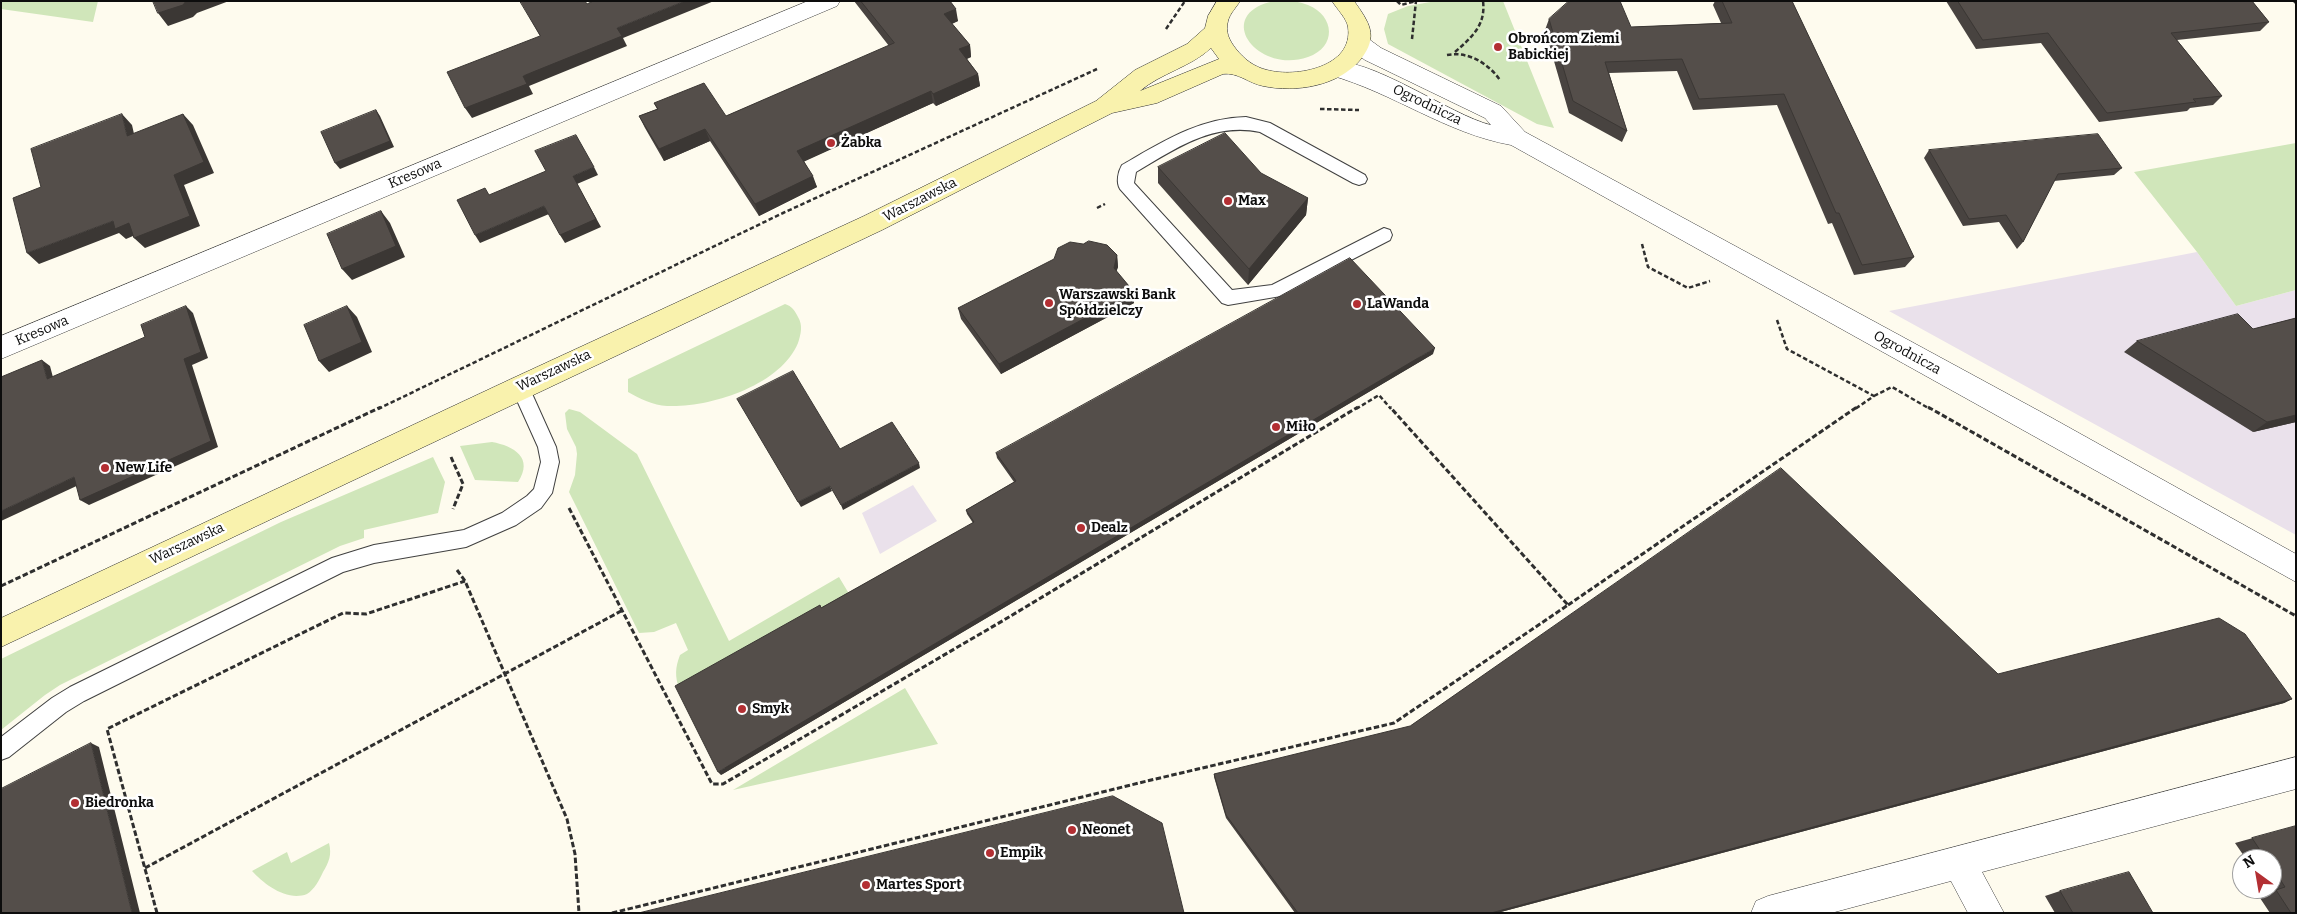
<!DOCTYPE html>
<html>
<head>
<meta charset="utf-8">
<style>
	body { margin:0 }
	#map { position:relative; width:2297px; height:914px; overflow:hidden; background:#fefbee; font-family:Bitter,serif }
	canvas { display:block }
	.frame { position:absolute; inset:0; border:2px solid #0d0d0d; pointer-events:none }
	.north { position:absolute; left:2232px; top:849px; width:50px; height:50px; box-sizing:border-box; background:#fff; border:1px solid #9e9e9e; border-radius:50%; rotate:328deg; font-size:14px; font-weight:700; line-height:20px; text-align:center; color:#0d0d0d }
	.north::after { content:''; display:block; margin:auto; width:18px; height:22px; background:#b32f33; clip-path:polygon(50% 0,100% 100%,50% 72%,0 100%) }
</style>
</head>
<body>
<div id="map">
<canvas width="2297" height="914"></canvas>
<div class="frame"></div>
<div class="north">N</div>
</div>
<script>
const g = document.querySelector('canvas').getContext('2d');
g.lineJoin = 'round';
function fillPath(path, color) {
  g.fillStyle = color;
  g.fill(path, 'evenodd');
}
function trace(path, color, width, dash) {
  g.strokeStyle = color;
  g.lineWidth = width;
  g.lineCap = dash ? 'butt' : 'round';
  g.setLineDash(dash || []);
  g.stroke(path);
}
function drawText(font, color, halo, rows, align = 'center') {
  g.font = font + ' Bitter,serif';
  g.lineWidth = 5;
  g.setLineDash([]);
  g.textBaseline = 'middle';
  g.strokeStyle = halo;
  g.fillStyle = color;
  for (const [text, x, y, turn = 0] of rows) {
    g.save();
    g.translate(x, y);
    g.rotate((+turn || 0) * Math.PI / 180);
    g.textAlign = isNaN(turn) ? turn : align;
    if (halo) g.strokeText(text, 0, 0);
    g.fillText(text, 0, 0);
    g.restore();
  }
}
const industrial = new Path2D(`
	M2197,252L2236,306L2296,290V535L1889,311Z
	M913,485L937,521L880,554L862,513Z`);
const green = new Path2D(`
	M1,1H98L93,22L1,9Z
	M1274,1C1285,1 1297,0 1308,5C1335,16 1337,47 1308,57C1257,75 1212,14 1274,1Z
	M1436,1H1503L1554,128L1537,124L1388,44L1384,29L1388,14L1408,6Z
	M2296,143V290L2236,306L2197,252L2134,172Z
	M785,304C792,306 795,311 798,317C803,325 801,334 798,343C781,385 710,408 667,406C653,405 640,399 628,392V379Z
	M569,409L580,412L637,454L729,641L839,577L851,597L679,689C675,676 675,668 680,655L688,650L676,623L654,632L639,633L569,492L575,475L577,454L576,447L567,429L565,413Z
	M492,442C514,446 534,458 518,482L475,480L460,446Z
	M433,457L445,482L438,513L364,530V538L340,546L60,685L45,695L1,730V659L281,522Z
	M905,688L938,744L733,790Z
	M329,843C332,855 329,862 323,872C320,879 314,890 307,894C287,902 264,884 252,871L287,852L291,863Z`);
const pathFar1 = new Path2D(`
	M1397,1L1401,5L1416,1
	M2294,1L2296,3
	M1166,29L1185,1
	M1412,39L1416,1
	M1455,52C1472,37 1486,25 1483,1
	M1447,55C1468,51 1488,63 1500,80
	M1320,109L1359,110
	M1097,208L1105,204
	M1642,244L1648,267L1688,288L1710,281
	M1777,320L1787,349L1874,396L1855,409
	M1874,396L1892,387L1930,409
	M378,409L783,213L1097,69
	M1356,409L1379,395L1391,409`);
const path = new Path2D(`
	M1928,407L2296,616
	M451,457L463,484L453,509
	M569,508L712,784H723L1004,620L1358,407
	M457,570L465,581L567,819L575,854L579,913
	M1,586L381,407
	M1568,605L1857,407
	M145,868L623,610
	M157,913L107,729L343,613L366,614L465,581
	M612,913L1147,781L1394,723L1568,605L1390,407`);
const service = new Path2D(`
	M1246,117L1270,123L1365,175L1367,179L1365,183L1359,185L1353,183L1260,132C1213,122 1175,149 1136,172L1134,183L1232,290L1272,285L1384,228L1390,230L1392,235L1390,240L1281,296L1228,305L1222,303L1120,189C1116,182 1118,172 1122,165C1162,142 1199,118 1246,117Z
	M520,379L526,382L529,387L556,447L559,462L552,493L541,508L516,525L466,547L374,563L343,572L84,701L66,712L9,757L1,760V737L52,698L70,687L332,558L374,545L464,530L502,513L527,496L534,489L541,462L538,447L511,387L514,382Z`);
const minor = new Path2D(`
	M808,1H840L837,6L1,359V336Z
	M2296,757V789L1982,872L2004,913H1968L1951,881L1831,913H1751L1756,901L1768,896Z`);
const tertiary = new Path2D(`
	M1358,35L1366,37L1381,48L1501,106L1525,132L2052,418L2296,554V582L1511,145C1445,133 1394,93 1330,75L1327,69L1330,63C1365,53 1452,116 1491,125L1485,118L1365,60L1350,49L1347,43L1350,37Z`);
const secondary = new Path2D(`
	M1217,1H1240C1236,8 1230,13 1228,21C1225,32 1229,40 1236,49C1244,59 1254,67 1267,70C1296,78 1354,67 1348,27C1347,19 1337,9 1332,1H1354C1369,22 1379,36 1361,59C1339,86 1296,93 1263,86C1248,83 1238,72 1223,74L1157,103L1112,113L882,230L1,647V618L511,379L864,216L1096,101L1135,70L1187,44L1205,28L1208,16ZM1211,48L1219,59L1140,91C1161,73 1191,67 1211,48Z`);
const wall = new Path2D(`
	M854,1H950L958,21L952,24L970,45L971,57L967,59L978,74L980,86L936,106L933,103L804,161L817,187L759,216L710,141L664,161L645,128L639,116L657,109L654,103L726,116L889,46Z
	M1715,1H1792L1914,257L1905,267L1854,275L1832,223L1828,224L1777,105L1693,110L1677,71L1609,73L1627,131L1622,142L1569,113L1545,30L1549,19L1631,27L1721,23L1713,5Z
	M1946,1H2252L2269,22L2260,31L2177,40L2222,96L2213,105L2190,108L2187,111L2099,122L2041,43L1976,49Z
	M1929,150L2122,168L2114,175L2054,181L2023,242L2017,249L1999,222L1963,226L1924,158Z
	M1158,167L1308,198L1306,215L1248,285L1158,183Z
	M1117,255L1118,267L1116,271L1134,292V303L1001,374L961,319L958,308Z
	M2296,318V422L2253,432L2124,352L2137,341L2253,329Z
	M1433,354L721,775L821,608L973,523L967,514L966,510L1014,482L997,458L996,453Z
	M1998,674L2292,699L2284,703L1497,913H1295L1226,818L1214,777V774Z
	M2296,826V913H2270L2258,895L2267,891L2266,889H2272V859H2246L2235,843Z
	M2060,891L2153,913H2055L2045,896Z`);
const shadedWall = new Path2D(`
	M186,1H229L197,13L193,17L168,26L158,13Z
	M685,1H714L623,38L627,46L529,86L533,94L472,118L465,108L523,76L617,28Z
	M956,9L958,21L946,26L944,14Z
	M970,45L971,57L961,61L959,49Z
	M978,74L980,86L936,106L933,94Z
	M931,91L933,103L801,163L797,151Z
	M376,110L380,116L394,147L340,169L335,163Z
	M122,114L132,125L137,147L127,136Z
	M183,114L193,125L214,173L184,185L200,226L145,248L134,238L174,175Z
	M705,129L710,141L664,161L659,149Z
	M594,167L598,175L577,184L601,227L565,243L560,235L573,176Z
	M813,176L817,187L759,216L755,204Z
	M1308,198L1306,215L1248,285L1249,269Z
	M544,206L549,214L480,243L475,235Z
	M381,211L390,223L405,257L352,280L342,269Z
	M113,221L129,223L140,233L126,239L119,233L39,264L27,253Z
	M1117,255L1118,267L1114,279V268Z
	M1134,292V303L1001,374L999,364Z
	M186,306L193,313L208,358L192,365L218,447L89,505L80,500Z
	M347,306L357,317L372,352L329,372L319,361Z
	M1435,348L1433,354L721,775L718,772Z
	M42,360L50,366L55,385L47,379Z
	M2296,415V422L2253,432L2267,422Z
	M919,463L920,468L843,510L841,505Z
	M74,477L83,483L1,521V511Z
	M830,486L832,491L801,507L798,502Z
	M2292,699L2284,703L1497,913H1491Z
	M91,743L99,747L140,913H132Z`);
const building = new Path2D(`
	M153,1H186L183,5L158,13Z
	M520,1H585L587,4L593,1H685L617,28L622,36L523,76L527,84L465,108L447,72L540,36Z
	M861,1H950L956,9L944,14L970,45L959,49L978,74L933,94L931,91L797,151L813,176L755,204L705,129L659,149L639,116L658,109L654,103L704,83L726,116L894,43Z
	M1569,1H1620L1631,27L1732,23L1722,1H1792L1914,257L1862,265L1839,213H1836L1784,94L1699,99L1682,59L1605,62L1627,131L1573,101L1549,19Z
	M1958,1H2252L2269,22L2171,33L2222,96L2193,99L2196,102L2107,113L2048,33L1983,40Z
	M376,110L390,141L335,163L321,132Z
	M122,114L127,136L183,114L204,162L174,175L190,216L134,238L129,223L115,229L113,221L27,253L13,198L41,187L31,149Z
	M1225,133L1261,173L1308,198L1249,269L1158,167Z
	M2098,134L2122,168L2058,174L2023,242L2006,215L1969,219L1929,150Z
	M576,135L594,167L573,176L596,219L560,235L544,206L475,235L457,200L485,188L489,195L546,171L535,151Z
	M381,211L396,246L342,269L327,234Z
	M1089,241L1107,245L1117,255L1114,268L1134,292L999,364L958,308L1054,259L1058,248L1070,242L1083,244Z
	M1350,258L1435,348L718,772L675,686L820,605L821,608L974,522L966,510L1016,481L996,453Z
	M186,306L201,352L184,359L211,441L80,500L74,477L1,511V377L42,360L47,379L145,337L141,325Z
	M347,306L362,342L319,361L304,325Z
	M2238,314L2253,329L2296,318V415L2267,422L2137,341Z
	M793,371L840,449L892,422L919,463L841,505L830,486L798,502L737,399Z
	M1781,468L1998,674L2219,618L2245,634L2292,699L1491,913H1298L1226,815L1214,774L1410,726Z
	M91,743L132,913H1V789Z
	M1113,796L1162,823L1184,913H639Z
	M2296,826V913H2291L2276,890L2285,887L2272,867V859H2266L2252,838Z
	M2129,872L2153,913H2073L2060,891Z`);
const markers = [
	[1498,47,5,"#b32f33"],
	[831,143,5,"#b32f33"],
	[1228,201,5,"#b32f33"],
	[1049,303,5,"#b32f33"],
	[1357,304,5,"#b32f33"],
	[1276,427,5,"#b32f33"],
	[105,468,5,"#b32f33"],
	[1081,528,5,"#b32f33"],
	[742,709,5,"#b32f33"],
	[75,803,5,"#b32f33"],
	[1072,830,5,"#b32f33"],
	[990,853,5,"#b32f33"],
	[866,885,5,"#b32f33"]
];
const poiNames = [
	["Obrońcom Ziemi",1508,39],
	["Babickiej",1508,55],
	["Żabka",841,143],
	["Max",1238,201],
	["Warszawski Bank",1059,295],
	["Spółdzielczy",1059,311],
	["LaWanda",1367,304],
	["Miło",1286,427],
	["New Life",115,468],
	["Dealz",1091,528],
	["Smyk",752,709],
	["Biedronka",85,803],
	["Neonet",1082,830],
	["Empik",1000,853],
	["Martes Sport",876,885]
];
const streetNames = [
	["Ogrodnicza",1427,105,26],
	["Kresowa",415,174,-23],
	["Warszawska",920,200,-27],
	["Kresowa",42,331,-23],
	["Ogrodnicza",1907,353,29],
	["Warszawska",554,371,-25],
	["Warszawska",187,544,-25]
];
fillPath(industrial, '#eae1eb');
fillPath(green, '#d0e6ba');
trace(service, '#404040', 2);
trace(minor, '#404040', 1);
trace(tertiary, '#404040', 1);
trace(secondary, '#2f2f2f', 1);
trace(pathFar1, '#2f2f2f', 2.5, [4.5, 2.5]);
trace(path, '#2f2f2f', 3, [5.5, 2.5]);
fillPath(service, '#fff');
fillPath(minor, '#fff');
fillPath(tertiary, '#fff');
fillPath(secondary, '#f9f2ad');
fillPath(wall, '#484340');
fillPath(shadedWall, '#3b3734');
fillPath(building, '#544e4a');
trace(building, '#3b3734', 1);
for (const [x, y, r, color] of markers) {
  const dot = new Path2D();
  dot.arc(x, y, r, 0, 2 * Math.PI);
  g.fillStyle = color;
  g.fill(dot);
  trace(dot, '#fff', 2);
}
drawText('bold 14px', '#0d0d0d', '#fff', poiNames, 'left');
drawText('14px', '#0d0d0d', '#fff', streetNames);
</script>
</body>
</html>
